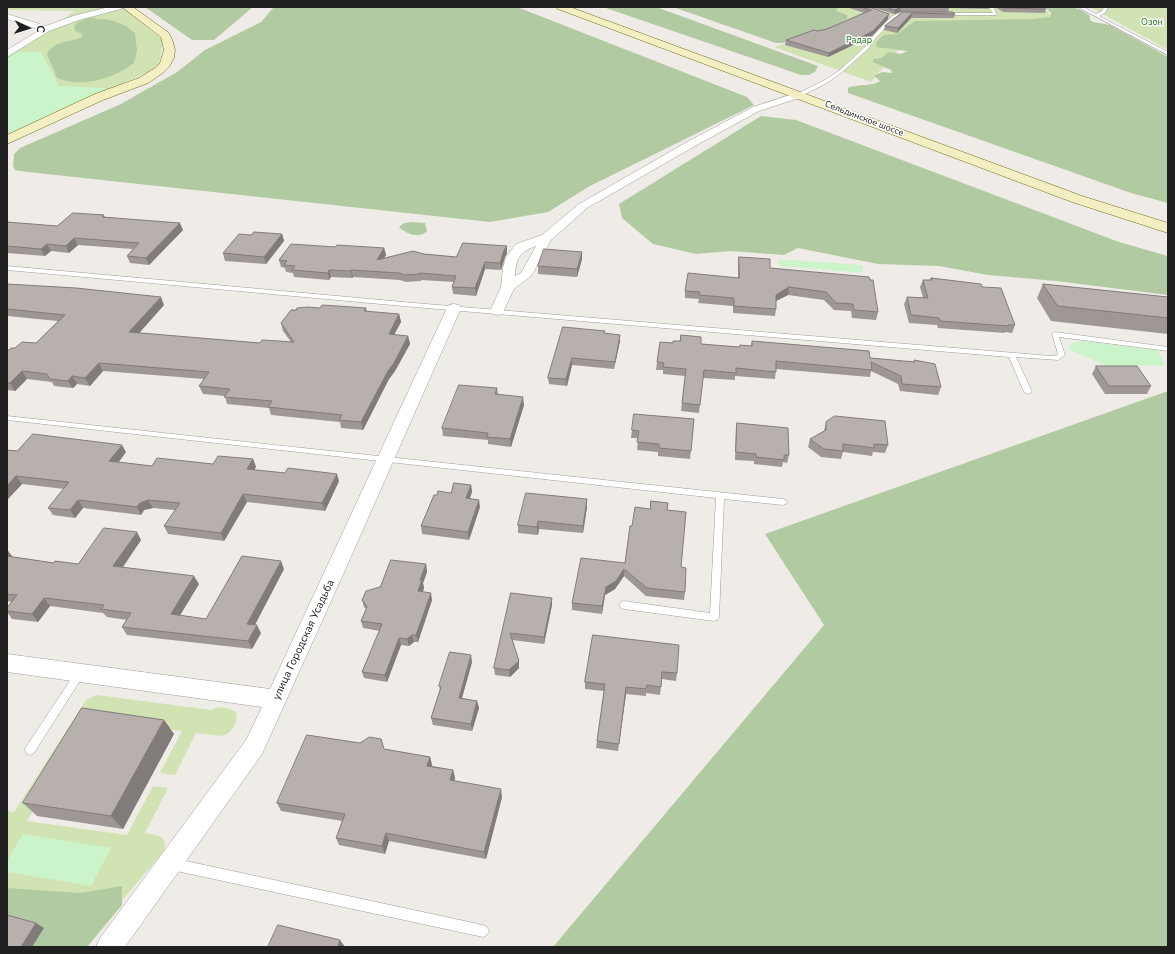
<!DOCTYPE html>
<html>
<head>
<meta charset="utf-8">
<style>
	body { margin:0 }
	#map { position:relative; width:1175px; height:954px; overflow:hidden; background:#efece7; font-family:"Nunito Sans",sans-serif }
	canvas { display:block }
	.frame { position:absolute; inset:0; border:8px solid #202020; pointer-events:none }
	.north { position:absolute; left:8px; top:8px; width:40px; height:40px; -webkit-text-stroke:3px #fff; paint-order:stroke; rotate:94deg; font-size:11px; font-weight:700; line-height:16px; text-align:center; color:#202020 }
	.north::after { content:''; display:block; margin:auto; width:14px; height:18px; background:#202020; clip-path:polygon(50% 0,100% 100%,50% 72%,0 100%) }
</style>
</head>
<body>
<div id="map">
<canvas width="1175" height="954"></canvas>
<div class="frame"></div>
<div class="north">С</div>
</div>
<script>
const g = document.querySelector('canvas').getContext('2d');
g.lineJoin = 'round';
function fillPath(path, color) {
  g.fillStyle = color;
  g.fill(path, 'evenodd');
}
function trace(path, color, width, dash) {
  g.strokeStyle = color;
  g.lineWidth = width;
  g.lineCap = dash ? 'butt' : 'round';
  g.setLineDash(dash || []);
  g.stroke(path);
}
function drawText(font, color, halo, rows, align = 'center') {
  g.font = font + ' "Nunito Sans",sans-serif';
  g.lineWidth = 3;
  g.setLineDash([]);
  g.textBaseline = 'middle';
  g.strokeStyle = halo;
  g.fillStyle = color;
  for (const [text, x, y, turn = 0] of rows) {
    g.save();
    g.translate(x, y);
    g.rotate((+turn || 0) * Math.PI / 180);
    g.textAlign = isNaN(turn) ? turn : align;
    if (halo) g.strokeText(text, 0, 0);
    g.fillText(text, 0, 0);
    g.restore();
  }
}
const grass = new Path2D(`
	M7,7H120L160,36L163,42L159,64L151,71L55,113L7,136V57L75,11L7,10Z
	M836,7H1044L1055,21H923L871,82L774,47L815,34Z
	M1090,7H1168V50Z
	M97,695L211,710C218,706 229,707 236,712C239,722 232,733 222,736L196,733L175,775L160,773L182,731L90,718L27,821L127,835L153,786L168,788L145,833C156,835 169,836 164,851L96,931L7,912V811L14,812L86,700Z`);
const forest = new Path2D(`
	M145,7H253L214,40H192Z
	M274,7H517L747,97L754,105L590,186L548,212L490,222L28,172L15,170L13,166L14,154L20,148L121,104L177,72L205,50L261,22Z
	M603,7H656L818,66L815,72L809,75H801Z
	M673,7H838L836,11L847,15V19L819,34L809,35L782,43H776Z
	M1045,7C1062,7 1077,4 1090,16V20L1093,22L1110,25L1168,57V203L1131,193L848,93V88C857,84 875,86 880,81L874,76L882,72L892,73L891,70L873,62V59L882,58L888,52L901,54L907,51L876,47L877,41L884,35L897,34L915,21L1033,19L1050,17L1051,13Z
	M89,18C108,19 120,20 135,33L137,51L134,63C114,79 82,88 57,78L47,54C54,40 70,43 82,37V34L75,31L74,26L78,22Z
	M761,116L796,120L1119,242L1168,256V295L1056,281L988,275L939,266L878,264L798,248L784,255L730,251L696,254L653,244L622,218L619,204Z
	M412,222L425,223L427,231C420,239 406,234 399,227L404,223Z
	M1168,391V947H553L824,625L765,534Z
	M122,886V905L87,947H7V888L80,893Z`);
const park = new Path2D(`
	M18,52H41L59,86L106,88L99,93L7,134V59Z
	M779,259L862,265L863,273L779,266Z
	M1083,341L1157,350L1159,352L1165,366H1107L1068,349L1072,343Z
	M23,834L111,848L91,886L7,872V861Z`);
const lane = new Path2D(`
	M989,7H993L997,15H945L943,14L945,13H993Z
	M1078,7H1083L1096,14L1102,11L1104,7H1108L1105,13L1099,16L1168,52V55Z
	M913,12V14L901,15L894,18L875,39L868,49L842,72L827,83L801,96H797V94L823,81L840,70L865,47L872,37L892,16L900,13Z
	M7,266L414,303L1051,356H1056L1058,354L1052,334L1055,332L1168,347V351L1059,337L1065,355L1058,360L1016,357L1032,392L1028,394L1024,392L1009,357L414,307L7,270Z
	M7,416L256,443L783,499L786,500L787,502L786,504L783,505L724,499L719,617L717,620L714,621L624,609L621,608L619,605L621,602L624,601L710,613L716,498L7,420Z
	M80,669L83,670L85,673L83,676L34,753L30,755L26,753L25,750L26,747L77,670Z
	M172,858L483,925L487,927L489,931L487,935L483,937L172,870L168,868L166,864L168,860Z`);
const street = new Path2D(`
	M109,7H122L121,9L79,20L49,31L7,57V50L40,30L7,19V14L46,26L73,16Z
	M799,92L802,93L804,95L802,97L759,111L695,146L587,208L551,240L532,275L514,289L502,314L497,315L492,314L490,311L501,287L503,268L506,257L516,244L542,235L579,204L687,142L753,107ZM536,246L521,273L515,276C516,259 519,252 536,246Z
	M454,304L459,305L461,308L346,568L262,754L125,947H96L100,938L246,740L262,707L7,672V654L270,689L447,308L449,305Z`);
const secondary = new Path2D(`
	M122,7H133L169,33L173,42L175,50L174,58L169,67L163,73L148,83L103,100L7,144V135L95,94L139,78L155,68L160,63L164,50L161,37Z
	M556,7H570L1082,196L1168,223V233L1072,202L558,9Z`);
const wall = new Path2D(`
	M846,7H870L888,19L872,36L828,57L785,45L786,40L827,29L865,13Z
	M872,7H989L988,9L949,8L948,12H900L894,14Z
	M995,7H1045L1046,9L1045,13L1003,12Z
	M903,12L955,14L954,18H911L897,33L884,30L885,26Z
	M104,215L105,217L183,230L149,265L130,263L127,256L133,249L78,245L69,253L51,251L45,256L7,253V218L9,223L57,226Z
	M282,234L284,241L266,264L225,261L223,253L251,235Z
	M507,246V253L505,257L501,270L485,269L476,296L453,294L452,287L454,282L421,280V281L406,282L400,280L353,277L352,278L331,277L329,280L294,277L293,273L286,272L285,268L281,267L279,260L335,247L384,248L386,255L384,258L424,254L456,257Z
	M582,252V259L577,277L538,274V266Z
	M739,257L770,268L878,312L876,320L852,318L851,311L834,310L824,300L788,295L776,301V309L775,316L733,313V306L698,303L699,299L685,298V291L738,278V264Z
	M931,278L982,287L1015,325L1012,333L1005,332V333L938,328L937,325L909,323L904,304L907,297L923,298L920,287L923,280H930Z
	M7,284L164,305L139,333L260,343L291,342L283,331L281,323L296,310L320,308H366L367,312L399,314L401,322L394,335L408,336L410,344L395,371L389,379L363,430L341,428L340,422L271,415L269,408L227,404L225,396L203,394L199,386L204,379L103,371L90,386L77,384L73,388L54,386L52,382L27,379L15,391L7,390V350H9L36,343L58,321L7,316Z
	M1043,284L1168,297V334L1051,321L1037,298Z
	M563,327L605,334L620,335V341L614,369L572,365L567,386L549,384L548,378Z
	M680,341L701,344L739,347L751,346L752,341L870,358L914,362V360L941,387L938,395L900,391L898,384L871,371L870,377L776,369L775,379L735,376V380L703,378L699,413L681,411L685,376L663,374V370H656L657,362L673,343Z
	M1096,366L1151,386L1147,394H1105L1092,374Z
	M497,388L498,394L524,405L511,447L488,444V440L443,436L442,428Z
	M694,419L690,459L658,456V452L637,450L638,438H631L632,430Z
	M826,422L888,445L885,453L873,452L872,456L843,452L841,459L821,457L808,447L810,439L824,431Z
	M737,423L789,455L787,463L783,462L782,467L754,464V461L735,460L736,431Z
	M7,450L17,451L126,452L119,462L152,466L213,464L253,459L256,467L254,470L339,481L325,511L247,502L224,541L168,534L164,526L175,510L153,508L144,510L141,515L83,508L75,518L53,515L48,508L64,489L22,484L7,500Z
	M471,485L472,492L470,498L480,507L469,540L422,534L421,526L437,495L451,493Z
	M587,507L583,533L539,529L538,535L518,533V525Z
	M667,510L681,567L685,592L684,600L646,596L624,576L615,589L605,595L602,614L572,610V603L625,563L632,526Z
	M141,540L123,567L199,584L180,615L206,619L284,569L255,625L261,633L252,649L127,635L122,627L127,620L107,617L103,613L50,606L38,622L12,619L7,612V608L12,602L7,601V551H8L13,557L54,563L78,564Z
	M426,564L427,572L423,583L424,588L423,592L432,600L418,642H414L409,646L401,645L387,682L364,678L362,672L380,631L363,628L361,621L366,609L364,607L362,600L380,587Z
	M511,593L552,605L544,644L512,640L519,668L510,677L495,675L494,668Z
	M593,635L677,673L676,681L662,679L660,695L646,693V696L626,694L618,751L596,748L597,741L604,691L585,689V682Z
	M472,662L462,698L477,701L479,708L472,731L433,725L431,718L440,690L439,686Z
	M164,720L174,734L123,829L37,816L23,803Z
	M385,749L430,757L432,765V766L453,770L455,778L454,781L502,797L486,859L389,841L385,854L339,845L336,838L342,821L281,811L277,803Z`);
const shadedWall = new Path2D(`
	M901,7L900,12L894,14L895,10Z
	M912,13L911,18L897,33L898,28Z
	M889,14L888,19L872,36L828,57L829,53Z
	M180,223L183,230L149,265L146,258Z
	M282,234L284,241L266,264L264,257Z
	M74,238L78,245L69,253L66,246Z
	M47,244L51,251L45,256L41,249Z
	M507,246V253L505,257L501,270L500,263L504,250Z
	M384,248L386,255L379,267L377,260Z
	M582,252V259L577,277V269Z
	M485,262V269L476,296L475,288Z
	M329,270L331,277L329,280L328,273Z
	M351,270L353,277L352,278L351,271Z
	M789,287L788,295L774,302L776,295Z
	M161,297L164,305L133,340L129,332Z
	M399,314L401,322L390,342L389,334Z
	M620,335V341L614,369L615,362Z
	M408,336L410,344L395,371L389,379L363,430L361,422L388,371Z
	M572,358V365L567,386L566,379Z
	M99,363L103,371L90,386L85,378Z
	M22,371L27,379L15,391L10,383Z
	M72,376L77,384L73,388L68,381Z
	M523,397L524,405L511,447L510,439Z
	M122,445L126,452L113,469L109,461Z
	M253,459L256,467L250,476L247,469Z
	M337,474L339,481L325,511L322,503Z
	M16,476L22,484L7,500V486Z
	M471,485L472,492L467,505L466,498Z
	M243,494L247,502L224,541L221,533Z
	M587,499V507L583,533V526Z
	M78,500L83,508L75,518L70,510Z
	M148,500L153,508L144,510L141,515L137,507L140,503Z
	M479,500L480,507L469,540L468,532Z
	M538,521L539,529L538,535L537,527Z
	M137,532L141,540L118,574L113,566Z
	M8,551L14,559L7,560V552Z
	M281,561L284,569L251,632L247,624Z
	M426,564L427,572L423,583L424,588L420,598L418,591L420,580Z
	M624,569V576L615,589L605,595L602,614V606L606,587Z
	M194,576L199,584L176,622L171,614Z
	M431,593L432,600L418,642L416,635Z
	M44,598L50,606L38,622L32,614Z
	M552,598V605L544,644V637Z
	M257,625L261,633L252,649L248,641Z
	M412,635L414,642L409,646L407,639Z
	M399,638L401,645L387,682L385,675Z
	M471,655L472,662L460,705L459,698Z
	M519,661V668L510,677L509,670Z
	M626,687V694L618,751L619,744Z
	M477,701L479,708L472,731L471,724Z
	M164,720L174,734L123,829L111,816Z
	M430,757L432,765L430,774L427,766Z
	M453,770L455,778L452,788L450,780Z
	M501,789L502,797L486,859L484,852Z
	M386,833L389,841L385,854L382,846Z
	M36,923L44,928L32,947H21Z
	M340,940L345,947H338Z`);
const building = new Path2D(`
	M860,7H870L889,14L873,31L829,53L786,40L814,30L817,31L827,29L871,10Z
	M886,7H949H901L895,10Z
	M1004,7H1045L1046,9L1005,8Z
	M903,12H953L955,14L912,13L898,28L885,26Z
	M73,213L104,215L102,217L180,223L146,258L127,256L139,243L74,238L66,246L47,244L41,249L7,246V222L57,226Z
	M254,232L282,234L264,257L223,253L239,234L251,235Z
	M463,243L507,246L504,250L500,263L485,262L475,288L452,287L456,276L420,273V274L405,275L399,273L351,270V271L329,270L328,273L292,270L295,266L284,265L287,261L279,260L291,244L335,247L337,245L384,248L377,260L413,251L424,254L456,257Z
	M544,249L582,252L577,269L538,266Z
	M739,257L770,259V268L869,277L870,280H873L878,312L854,310L853,304L836,303L826,292L789,287L776,295V309L734,306V298L699,295L700,292L685,291L688,273L739,278Z
	M931,278L981,284L982,287L1001,288L1015,325H1008V326L940,321L939,318L911,315L907,297L928,298L923,280H932Z
	M7,284L76,288L161,297L129,332L260,343L262,340L294,342L281,323L291,310H296L297,308L307,307L320,308L322,305L366,308L364,311L399,314L389,334L408,336L394,363L388,371L361,422L339,420L342,415L268,407L272,401L224,397L230,389L199,386L209,372L99,363L85,378L72,376L68,381L50,379L47,374L22,371L10,383H7V350H9L11,348H15L22,342L36,343L65,315L7,309Z
	M1043,284L1168,297V318L1058,306Z
	M563,327L605,331L604,333L620,335L615,362L572,358L566,379L548,378Z
	M681,335L701,337V344L739,347L740,345L752,346V341L869,351L870,358L915,362L914,360L935,364L941,387L902,384L901,376L871,362L872,370L776,361V372L736,368V373L704,370L700,405L682,403L686,369L663,367L664,363L657,362L660,342L673,343V341H680Z
	M1096,366H1137L1151,386H1109Z
	M459,385L497,388L495,394L523,397L510,439L487,437L488,433L442,428Z
	M634,414L694,419L691,451L659,448V444L637,442L639,431L632,430Z
	M835,416L885,421L888,445L874,444V448L843,444V451L824,449L810,439L826,430V422Z
	M737,423L788,428L789,455H784V460L756,457V454L736,452Z
	M33,434L122,445L109,461L152,466L157,458L213,464L218,456L253,459L247,469L285,473L288,468L337,474L322,503L243,494L221,533L164,526L180,503L148,500L140,503L137,507L78,500L70,510L48,508L69,482L16,476L7,486V450L17,451Z
	M454,483L471,485L466,498L479,500L468,532L421,526L434,495H437L438,491L451,493Z
	M526,493L587,499L583,526L538,521L537,527L518,525Z
	M651,501L668,503L667,510L686,512L681,567L686,568L685,592L647,588L624,569L616,581L606,587L602,606L572,603L581,558L625,563L630,526H632L635,507L650,509Z
	M104,528L137,532L113,566L194,576L171,614L206,619L242,556L281,561L247,624L257,625L248,641L122,627L131,613L101,609L104,605L44,598L32,614L7,611V608L17,595L7,594V556L54,563L55,561L78,564Z
	M391,560L426,564L420,580H422L418,591L431,593L416,635H412L407,639L399,638L385,675L362,672L382,624L361,621L367,607L362,600L366,591L380,587Z
	M511,593L552,598L544,637L510,633L519,661L509,670L494,668Z
	M593,635L679,645L677,673L662,672L661,687L647,685L646,689L626,687L619,744L597,741L605,684L585,682Z
	M450,652L471,655L459,698L477,701L471,724L431,718L441,687L439,686Z
	M82,708L164,720L111,816L23,803Z
	M307,735L360,743L369,737L381,739L384,749L430,757L427,766L453,770L450,780L501,789L484,852L386,833L382,846L336,838L345,814L277,803Z
	M7,915L36,923L21,947H7Z
	M278,925L340,940L338,947H268Z`);
const farParknames = [
	["Озон",1152,23],
	["Радар",859,41]
];
const farStreetnames = [
	["Сельдинское шоссе",864,119,21]
];
const streetNames = [
	["улица Городская Усадьба",304,640,-65]
];
fillPath(grass, '#d1e3b3');
fillPath(forest, '#b2caa1');
fillPath(park, '#ccf4ca');
trace(lane, '#9d9d9d', 1);
trace(street, '#9d9d9d', 1);
trace(secondary, '#6c6a11', 1);
fillPath(lane, '#fff');
fillPath(street, '#fff');
fillPath(secondary, '#f3efc2');
fillPath(wall, '#9e9795');
fillPath(shadedWall, '#817b79');
fillPath(building, '#b8b0ad');
trace(building, '#817b79', 1);
drawText('9px', '#1c7318', '#fff', farParknames);
drawText('9px', '#202020', '#fff', farStreetnames);
drawText('11px', '#202020', '#fff', streetNames);
</script>
</body>
</html>
